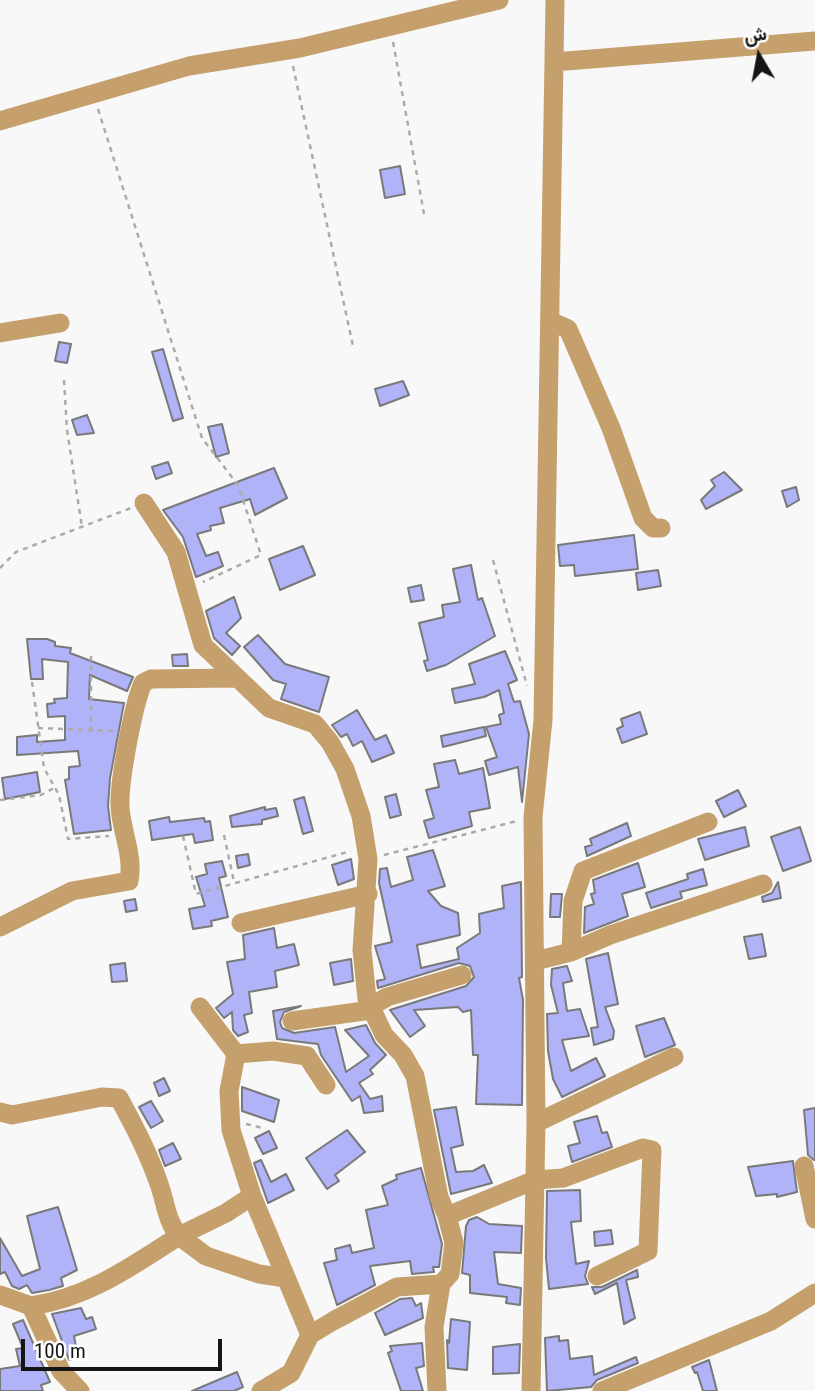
<!DOCTYPE html>
<html>
<head>
<meta charset="utf-8">
<style>
	body { margin:0 }
	#map { position:relative; width:815px; height:1391px; overflow:hidden; background:#f8f8f9; font-family:"Roboto Condensed",Vazirmatn,sans-serif }
	canvas { display:block }
	.north { position:absolute; left:724px; top:21px; width:70px; height:70px; -webkit-text-stroke:5px #fff; paint-order:stroke; rotate:350deg; font-size:19px; font-weight:700; line-height:28px; text-align:center; color:#151515 }
	.north::after { content:''; display:block; margin:auto; width:24px; height:32px; background:#151515; clip-path:polygon(50% 0,100% 100%,50% 72%,0 100%) }
	.scale { position:absolute; left:21px; top:1339px; width:201px; height:32px; box-sizing:border-box; border:4px solid #151515; border-top:0; padding-left:9px; font-size:21px; line-height:24px; white-space:nowrap; color:#151515; -webkit-text-stroke:5px #fff; paint-order:stroke }
</style>
</head>
<body>
<div id="map">
<canvas width="815" height="1391"></canvas>
<div class="north">ش</div>
<div class="scale">100 m</div>
</div>
<script>
const g = document.querySelector('canvas').getContext('2d');
g.lineJoin = 'round';
function fillPath(path, color) {
  g.fillStyle = color;
  g.fill(path, 'evenodd');
}
function trace(path, color, width, dash) {
  g.strokeStyle = color;
  g.lineWidth = width;
  g.lineCap = dash ? 'butt' : 'round';
  g.setLineDash(dash || []);
  g.stroke(path);
}
const building = new Path2D(`
	M400,166L405,194L385,198L380,170Z
	M59,342L71,344L67,363L55,361Z
	M163,349L183,418L173,421L152,352Z
	M403,381L409,395L380,406L375,389Z
	M87,415L94,433L77,435L72,420Z
	M222,424L229,453L216,457L208,427Z
	M168,462L172,473L156,479L152,467Z
	M274,468L287,498L255,515L250,499L220,508L224,523L210,526L211,530L197,534L206,556L218,552L223,566L196,577L183,537L163,510Z
	M724,472L742,490L706,509L701,500L715,486L711,480Z
	M796,487L799,500L787,507L782,491Z
	M634,535L638,569L575,576L574,565L560,566L558,545Z
	M303,546L315,575L280,590L269,559Z
	M471,565L478,600L482,598L495,636L446,665L427,671L424,661L428,660L419,623L444,617L442,605L460,602L453,569Z
	M658,570L661,586L638,590L636,573Z
	M421,585L424,600L411,602L408,588Z
	M234,597L241,618L226,633L240,646L232,655L214,638L206,611Z
	M258,635L285,664L329,677L319,712L281,699L286,684L273,680L244,647Z
	M27,639H47L55,642V646L71,648L70,653L133,677L127,691L90,675L89,699L124,703L110,778L108,806L111,830L74,834L65,780L69,779V767L80,766L78,751L17,755V737L37,735V742L65,740V716L48,717L47,704L55,703L54,699L67,698L68,662L42,659L43,679H31Z
	M505,651L517,680L508,684L514,702L520,701L529,734L522,802L518,767L489,775L485,761L497,757L486,727L501,724L499,715L504,713L499,690L484,697L455,703L452,689L475,684L469,664Z
	M187,654L188,666H173L172,655Z
	M357,710L375,740L386,735L394,753L372,762L362,741L353,746L347,734L341,737L332,725Z
	M640,712L647,734L622,743L617,729L623,726L621,719Z
	M484,727L486,736L443,747L441,736Z
	M455,760L459,774L483,768L490,808L469,812L472,826L429,838L424,821L434,818L426,790L439,787L434,764Z
	M37,772L40,792L5,799L2,778Z
	M738,790L746,806L724,817L716,801Z
	M396,794L401,815L390,818L385,797Z
	M304,797L313,831L303,834L294,800Z
	M265,807V810L276,808L278,816L262,820V824L232,827L230,816Z
	M169,817L170,822L204,818L205,822L210,821L213,840L195,843L193,834L152,840L149,821Z
	M627,823L631,836L587,856L585,847L592,845L590,839Z
	M745,827L749,846L705,860L698,839Z
	M800,827L811,861L783,871L771,837Z
	M433,850L445,886L428,891L441,906L458,913L460,935L417,945L421,968L459,959L457,948L480,933L479,914L504,908L502,886L521,882L522,977L519,978L523,1000L522,1105L476,1104L478,1055H473L471,1010L463,1012L458,1007L414,1010L425,1026L410,1037L390,1010L466,986L474,977L470,966L459,963L378,988L377,981L385,979L375,946L392,942L379,883L380,869L387,868L391,887L413,880L407,857Z
	M248,854L250,865L238,868L236,856Z
	M351,859L354,879L338,885L332,865Z
	M222,861L226,876L219,878L228,917L211,921L212,926L193,929L189,909L205,906L196,877L207,874L205,864Z
	M638,863L645,887L622,894L628,916L584,933L585,907L594,904L591,894L595,893L593,880Z
	M703,869L707,885L680,892L682,898L651,908L646,893L688,879L687,874Z
	M778,882L781,898L763,902L762,897L772,893Z
	M551,894H562L560,917H550Z
	M135,899L137,910L126,912L124,901Z
	M274,928L277,948L294,944L299,965L275,971L277,987L249,992L252,1013L244,1015L248,1032L238,1036L233,1030L232,1012L224,1018L216,1008L233,994L227,962L245,959L243,935Z
	M762,934L766,956L749,959L744,937Z
	M608,953L618,1004L605,1007L614,1031L613,1039L594,1045L591,1028L598,1027L586,959Z
	M351,959L353,981L334,985L330,963Z
	M125,963L127,981L112,982L110,965Z
	M567,966L572,981L563,983L567,1011L580,1009L589,1036L562,1040L571,1071L596,1058L605,1076L562,1097L553,1079L548,1051L547,1014L558,1013L551,985L552,969Z
	M301,1006L284,1012L280,1022L282,1028L294,1033L335,1027L346,1072L369,1056L345,1030L366,1025L375,1043L386,1055L370,1070L373,1074L359,1083L370,1099L382,1096L383,1111L364,1113L360,1096L352,1101L321,1055L318,1044L277,1039L273,1011Z
	M664,1018L675,1045L645,1057L636,1026Z
	M164,1078L170,1091L159,1096L154,1083Z
	M242,1087L279,1100L274,1122L242,1111Z
	M151,1101L163,1121L151,1128L139,1107Z
	M456,1107L463,1145L451,1148L456,1172L473,1171L484,1165L492,1183L451,1194L434,1110Z
	M815,1108V1160H814L808,1155L804,1110Z
	M597,1116L602,1133L607,1132L612,1147L572,1162L568,1146L580,1143L574,1122Z
	M347,1130L365,1152L335,1175L339,1181L327,1189L306,1158Z
	M269,1131L277,1148L263,1154L255,1138Z
	M173,1143L181,1159L165,1166L159,1150Z
	M261,1160L271,1182L286,1174L294,1190L268,1203L254,1163Z
	M793,1161L797,1192L777,1197V1194L756,1196L748,1167Z
	M421,1168L442,1244L439,1267H433L434,1272L412,1274L410,1261L370,1266L375,1285L337,1305L324,1263L337,1260L335,1249L350,1245L352,1253L374,1248L366,1210L388,1205L382,1186L397,1179L396,1175Z
	M580,1190L581,1221L571,1222L576,1264L589,1261L585,1276L588,1284L549,1289L546,1258L547,1191Z
	M58,1207L77,1270L61,1278L63,1286L49,1290L32,1293L27,1285L19,1289L12,1286L5,1272L0,1274V1238L22,1276L40,1269L27,1216Z
	M477,1217L489,1224L522,1226L521,1253L494,1252L498,1284L521,1288L520,1305L506,1303L507,1297L470,1293V1275L462,1273L466,1226L469,1220Z
	M611,1230L613,1244L595,1246L594,1232Z
	M637,1270L638,1277L626,1280L635,1318L624,1324L617,1283L595,1294L592,1287H602Z
	M412,1298L416,1306L421,1303L423,1318L385,1335L375,1313L400,1299Z
	M81,1308L86,1319L92,1317L96,1329L74,1336L78,1358L69,1360L52,1314Z
	M451,1319L470,1322L467,1370L448,1368L447,1340L449,1343Z
	M23,1320L50,1382L41,1385L43,1391H0V1369L20,1366L16,1349L23,1348L13,1324Z
	M559,1336V1341L568,1340L570,1359L592,1356L594,1375L636,1357L638,1363L597,1380L591,1387L547,1391L545,1338Z
	M422,1343L424,1366L416,1368L423,1391H401L388,1353L392,1351L390,1346Z
	M520,1344L519,1373L493,1374V1347Z
	M709,1360L717,1391H703L697,1372L695,1373L692,1367Z
	M237,1372L243,1387L234,1391H192Z`);
const path = new Path2D(`
	M393,42L424,214
	M293,66L353,346
	M98,109L202,438L238,485L261,555L203,582
	M64,380L67,430L82,527
	M493,560L527,686
	M0,568L16,552L131,508
	M91,656V730
	M32,682L44,768L59,795L68,839L109,836
	M38,728L115,731
	M0,800L41,795L54,788
	M224,835L234,882
	M183,836L196,894L351,851
	M384,855L517,821
	M246,1124L263,1128`);
const minor = new Path2D(`
	M554,62L815,41
	M0,121L189,66L300,48L499,0
	M550,321L568,329L611,428L643,518L653,528H661
	M0,333L60,323
	M144,503L176,552L203,645L269,708L315,724L330,742L345,769L361,816L368,859L362,950L367,999L384,1035L403,1055L415,1076L439,1197L447,1216
	M241,923L368,894
	M0,927L72,891L129,881C134,855 121,831 120,806C119,781 133,706 143,683L151,679L235,678
	M571,952L610,935L763,884
	M535,961L571,952L573,901L583,871L708,822
	M200,1007L236,1054
	M370,1007L387,997L462,975
	M292,1021L371,1010
	M0,1112L12,1115L102,1097L119,1098C134,1126 149,1154 159,1184C166,1203 166,1220 179,1236L226,1213L252,1196
	M536,1123L674,1057
	M804,1166L815,1219
	M0,1295L31,1306L61,1371L80,1391
	M31,1306C88,1298 132,1266 179,1236L206,1256L259,1274L286,1278
	M310,1335L252,1196L231,1130L229,1091L236,1054L273,1051L307,1056L326,1085
	M261,1391L291,1373L310,1335L333,1321L397,1287L441,1284
	M437,1391L434,1327L441,1284L450,1274L454,1243L447,1216L535,1180L563,1178L643,1148L652,1150L648,1251L597,1276
	M531,1391L536,1123L533,817L543,720L555,0
	M602,1391L771,1321L815,1293`);
fillPath(building, '#b0b3f8');
trace(building, '#79797a', 2);
trace(path, '#ababab', 2.5, [5, 5]);
trace(minor, '#c6a06c', 19);
</script>
</body>
</html>
